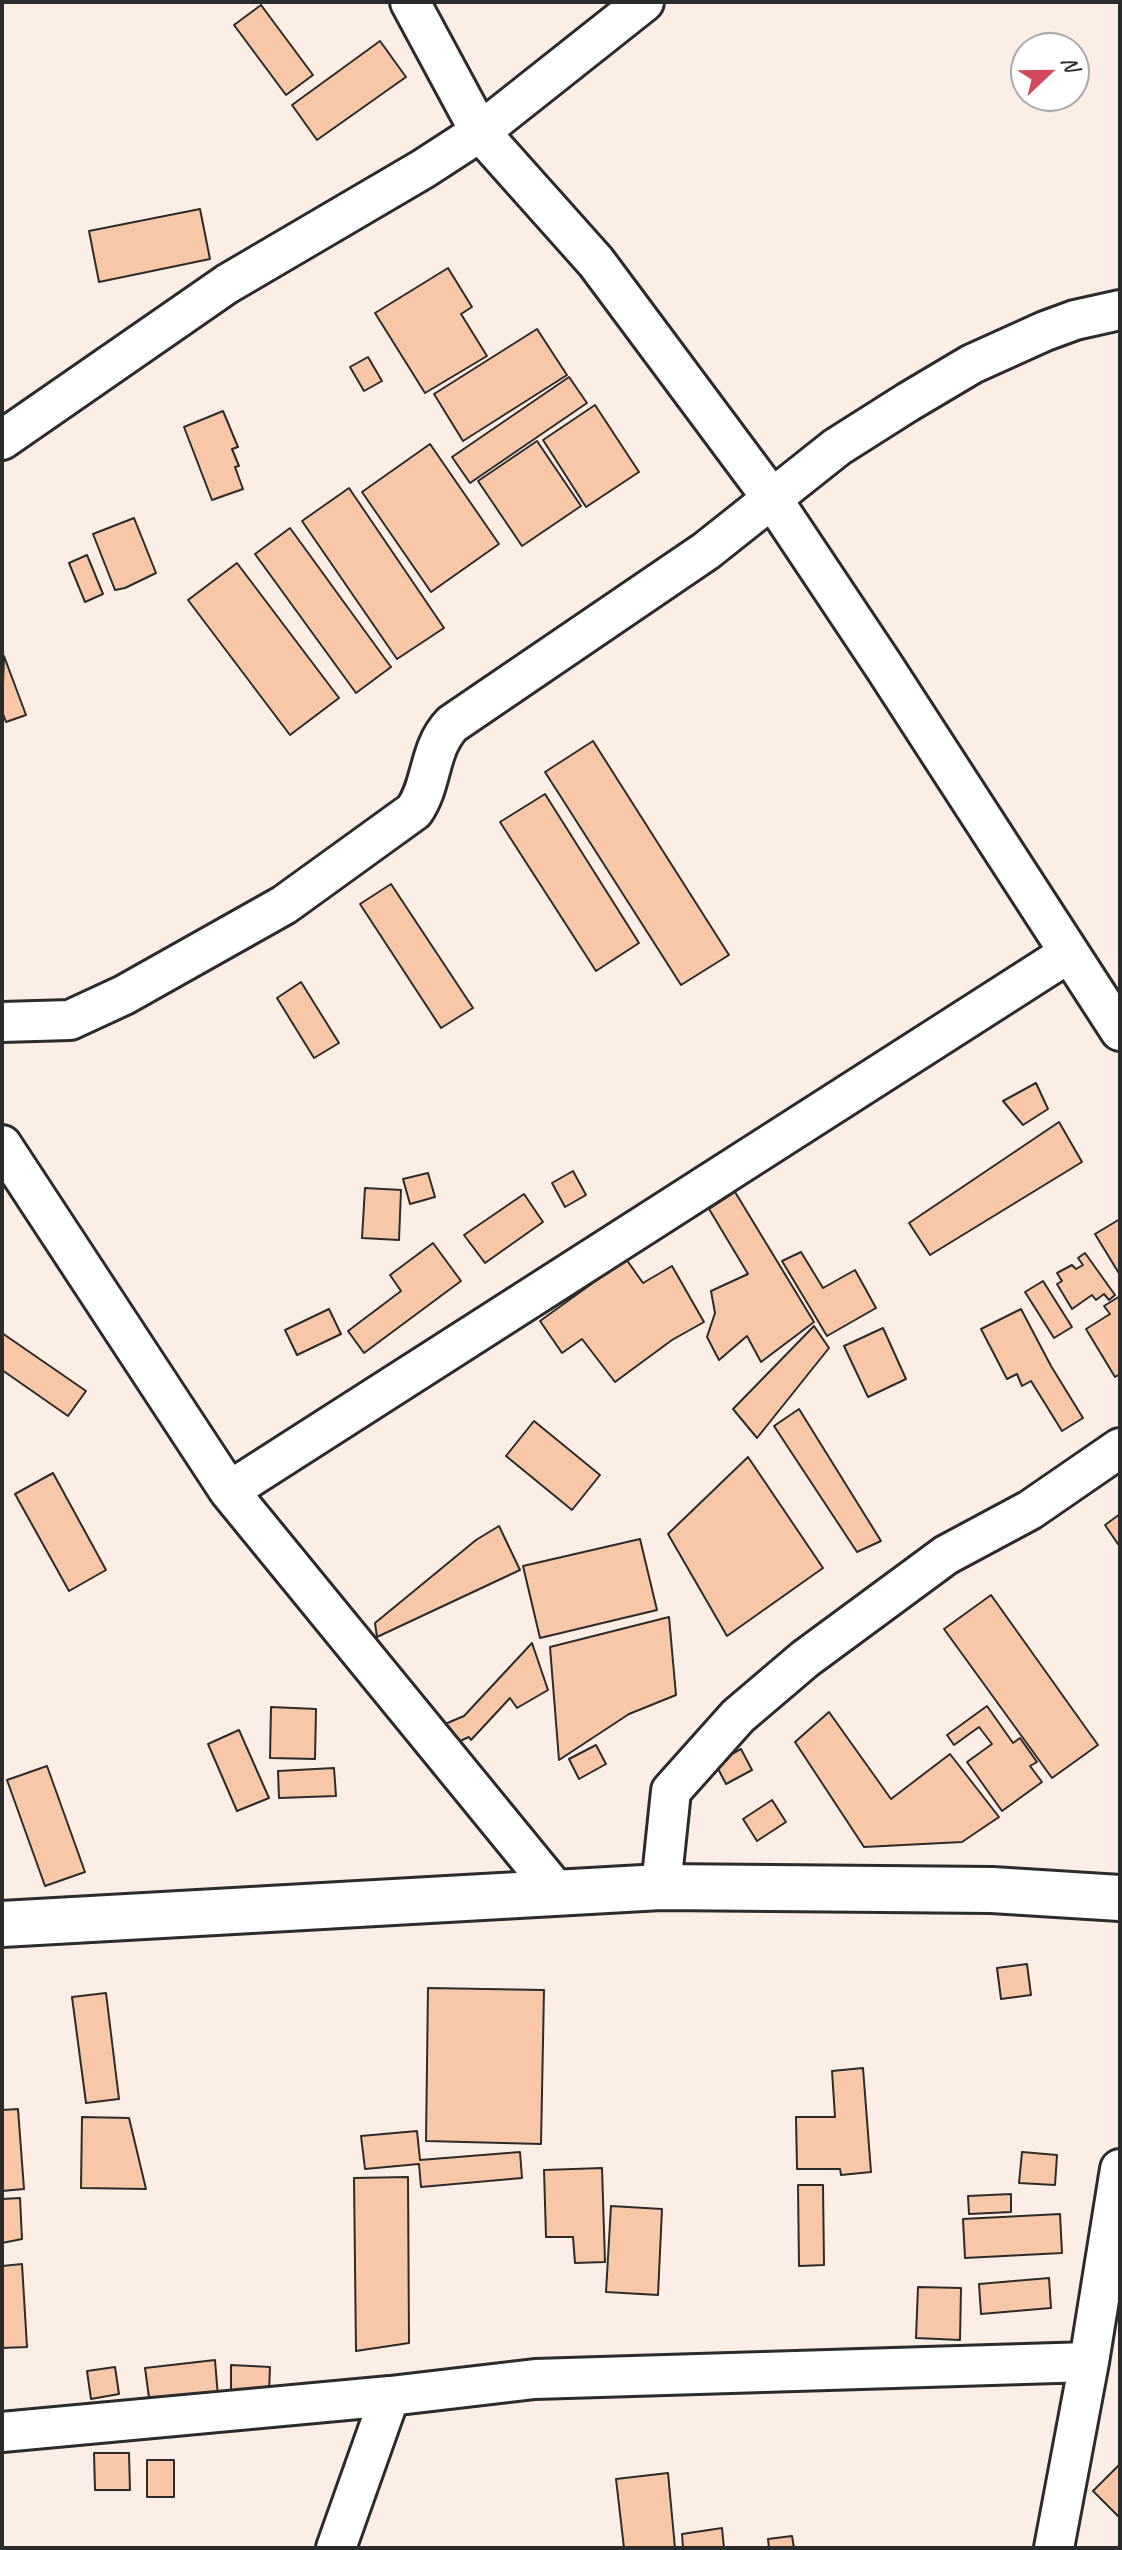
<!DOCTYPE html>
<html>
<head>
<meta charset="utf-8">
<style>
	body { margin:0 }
	#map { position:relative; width:1122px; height:2550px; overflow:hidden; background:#fdeee5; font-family:Caveat,sans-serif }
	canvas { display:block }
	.frame { position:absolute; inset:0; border:4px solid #2b2b2b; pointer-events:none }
	.north { position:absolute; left:1010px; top:32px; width:80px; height:80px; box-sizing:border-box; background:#fff; border:2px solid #aaa; border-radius:50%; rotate:68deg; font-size:22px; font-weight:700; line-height:32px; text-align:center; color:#2b2b2b }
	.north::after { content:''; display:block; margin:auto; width:28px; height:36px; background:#d1495b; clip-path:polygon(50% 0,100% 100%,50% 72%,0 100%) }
</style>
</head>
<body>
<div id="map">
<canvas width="1122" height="2550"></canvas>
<div class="frame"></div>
<div class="north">N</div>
</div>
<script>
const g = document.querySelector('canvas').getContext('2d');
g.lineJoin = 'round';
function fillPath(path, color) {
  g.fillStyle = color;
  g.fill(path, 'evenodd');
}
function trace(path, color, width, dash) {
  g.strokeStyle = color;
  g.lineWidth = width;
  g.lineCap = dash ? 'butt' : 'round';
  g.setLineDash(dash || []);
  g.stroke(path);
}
const building = new Path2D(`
	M261,5L313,75L286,95L234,25Z
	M380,41L406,77L317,140L292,105Z
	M200,209L210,259L99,282L89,231Z
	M448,268L472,307L461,314L487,356L425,393L375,313Z
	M537,329L567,375L463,441L434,394Z
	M368,357L382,381L364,391L350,367Z
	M569,377L587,403L470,483L452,457Z
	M595,405L639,472L586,507L543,440Z
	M223,411L238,447L232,449L239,466L235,467L243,489L212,500L184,427Z
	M537,441L581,506L522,546L478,481Z
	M430,444L499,544L431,592L362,492Z
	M349,488L444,628L397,659L302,521Z
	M134,518L156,573L125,588L115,590L93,534Z
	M290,528L391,667L356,693L255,554Z
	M87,555L103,594L85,602L69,563Z
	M237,563L339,698L290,735L188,600Z
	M4,656L26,715L6,722L2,711Z
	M593,741L729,955L681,985L545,772Z
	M545,794L639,943L596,971L500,822Z
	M391,884L473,1008L441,1028L360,904Z
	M301,982L339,1043L314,1058L277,998Z
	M1036,1083L1048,1109L1023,1125L1003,1101Z
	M1059,1122L1082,1162L930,1255L909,1223Z
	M573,1171L586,1195L565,1207L552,1183Z
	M428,1173L435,1197L410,1204L403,1179Z
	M365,1188L401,1190L399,1240L362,1238Z
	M735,1192L814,1322L761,1362L747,1336L719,1360L707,1337L715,1313L711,1291L748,1274L709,1209Z
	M524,1194L543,1222L485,1263L464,1235Z
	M1120,1219V1275L1095,1234Z
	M433,1243L461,1281L364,1353L348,1331L401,1291L390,1275Z
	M801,1252L823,1288L855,1270L876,1308L827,1336L782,1261Z
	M1085,1253L1115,1295L1109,1300L1104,1294L1096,1300L1092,1295L1072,1309L1057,1284L1062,1281L1057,1273L1072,1265L1076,1269L1083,1265L1078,1258Z
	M626,1259L643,1283L672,1266L704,1322L672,1340L615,1382L582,1339L562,1353L540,1321Z
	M1043,1281L1072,1327L1054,1338L1025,1292Z
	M1120,1296V1374L1115,1377L1086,1329L1110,1314L1104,1306Z
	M329,1309L341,1334L297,1355L285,1330Z
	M1021,1309L1051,1366L1083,1418L1062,1431L1031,1381L1022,1386L1017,1374L1007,1379L981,1329Z
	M814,1326L829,1348L757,1438L733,1409Z
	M883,1328L906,1379L868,1397L844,1346Z
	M2,1333L86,1391L68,1416L2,1370Z
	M799,1409L881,1541L857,1552L774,1426Z
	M534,1421L600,1475L572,1510L506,1456Z
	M748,1457L823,1568L727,1636L668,1534Z
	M53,1473L106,1570L69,1591L15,1494Z
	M1120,1514V1547L1105,1525Z
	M499,1526L520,1570L377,1637L375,1623L476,1540Z
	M640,1539L657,1610L540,1638L523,1566Z
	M991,1595L1098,1745L1052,1778L944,1629Z
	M669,1617L676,1695L629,1714L559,1760L550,1647Z
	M532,1643L548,1690L517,1708L510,1698L471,1740L469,1737L453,1744L445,1724L464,1716Z
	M987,1706L1013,1743L1020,1738L1037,1762L1030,1766L1042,1782L1002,1811L967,1762L992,1744L979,1727L954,1745L947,1735Z
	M271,1707L316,1709L315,1759L270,1758Z
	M829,1712L891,1799L950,1754L999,1817L962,1842L864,1847L795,1742Z
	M239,1730L269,1798L237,1811L208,1744Z
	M596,1745L606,1764L579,1779L569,1759Z
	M741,1749L752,1770L726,1784L715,1763Z
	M47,1766L85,1872L45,1886L7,1780Z
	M334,1768L336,1796L279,1798L278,1771Z
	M772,1800L786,1822L757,1841L743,1819Z
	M1027,1964L1031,1995L1001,1999L997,1968Z
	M428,1988L544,1990L541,2144L426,2141Z
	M106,1993L119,2099L86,2103L72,1997Z
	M863,2068L871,2172L841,2175L840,2169H797L796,2117H835L832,2071Z
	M18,2109L24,2189L2,2191V2110Z
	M82,2117L129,2118L146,2189L81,2188Z
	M417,2131L420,2160L520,2152L522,2178L421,2187L419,2164L365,2169L361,2136Z
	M1022,2152L1057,2155L1055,2185L1019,2183Z
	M602,2168L605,2262L575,2263L573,2237H546L544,2170Z
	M408,2177L409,2343L356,2351L354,2178Z
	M798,2185H823L824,2265L799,2266Z
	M1011,2194V2212L969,2214L968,2196Z
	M20,2198L22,2239L2,2243V2199Z
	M611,2206L662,2209L658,2295L606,2292Z
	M1060,2214L1062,2253L965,2258L963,2219Z
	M22,2264L27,2347L2,2348V2266Z
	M1049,2278L1051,2308L981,2314L979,2284Z
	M918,2287L961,2288L960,2340L916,2338Z
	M215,2360L218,2397L150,2405L145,2368Z
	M231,2365L270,2367L269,2393L231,2392Z
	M115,2367L119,2394L91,2399L87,2371Z
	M94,2453H129L130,2490H95Z
	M147,2460H174V2497H147Z
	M1120,2464V2518L1093,2491Z
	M668,2473L675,2548H624L616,2479Z
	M722,2528L724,2548H683L682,2534Z
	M792,2536L794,2548H769L768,2539Z`);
const street = new Path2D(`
	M410,2L480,132L596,262L771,497L885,668L1120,1031
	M2,440L227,284L423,169L480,132L644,2
	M2,1022L70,1020L124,995L284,905L414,811C433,784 428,749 452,724L706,551L837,447L908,402L972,364L1045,331L1075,320L1120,310
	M2,1145L229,1491L1069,953
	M229,1491L557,1892
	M661,1887L671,1791L738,1716L805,1659L946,1555L1030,1510L1120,1448
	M2,2432L390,2396L535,2379L1089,2362
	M336,2548L390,2396
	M1054,2548L1089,2362L1120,2169`);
const secondary = new Path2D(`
	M2,1924L661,1887L992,1890L1120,1898`);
fillPath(building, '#f8c7a8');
trace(building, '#2b2b2b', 2);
trace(street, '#2b2b2b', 44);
trace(secondary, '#2b2b2b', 50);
trace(street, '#fff', 38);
trace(secondary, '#fff', 44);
</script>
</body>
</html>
